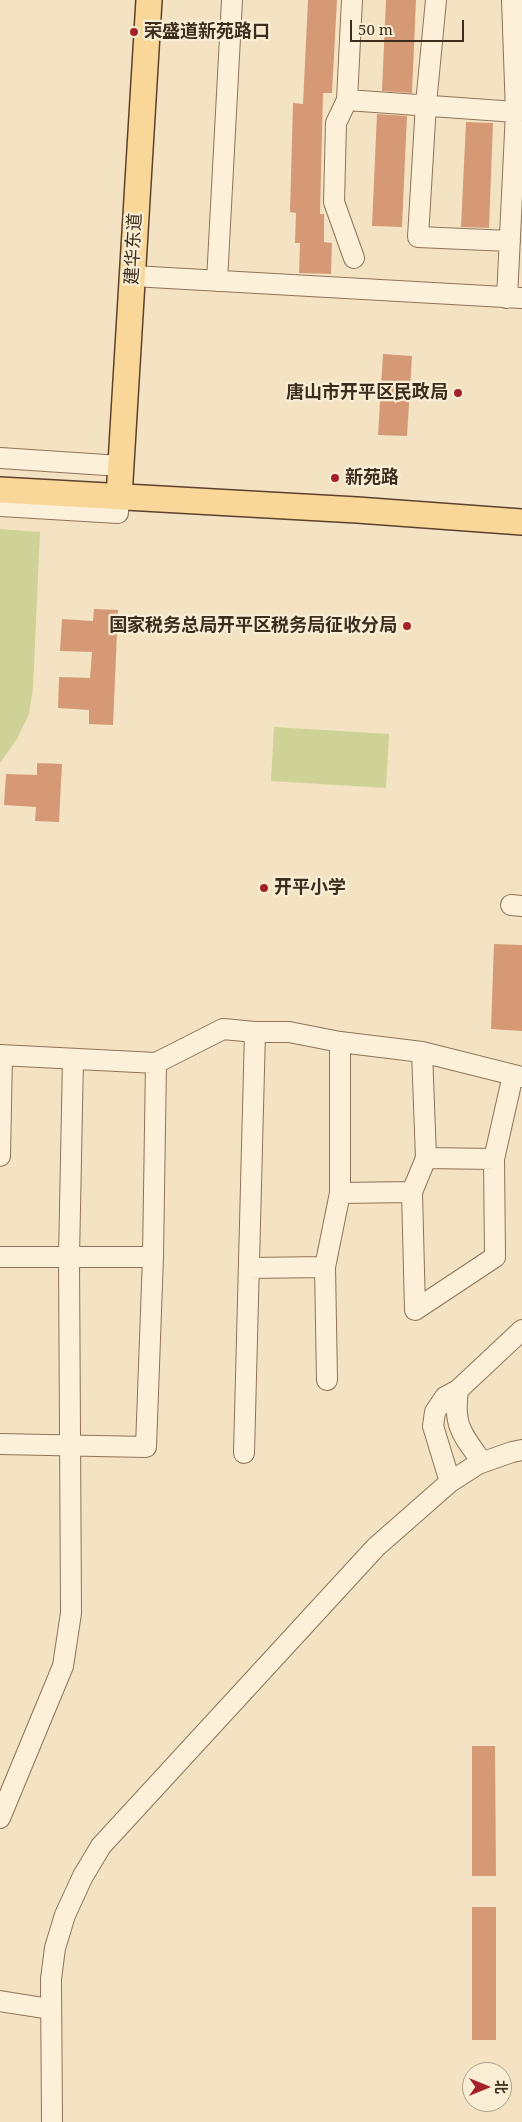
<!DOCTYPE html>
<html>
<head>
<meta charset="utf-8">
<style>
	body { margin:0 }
	#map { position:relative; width:522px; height:2122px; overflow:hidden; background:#f3e3c3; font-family:"Noto Serif","Noto Sans SC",serif }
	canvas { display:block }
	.north { position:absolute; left:462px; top:2062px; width:50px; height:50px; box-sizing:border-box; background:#f9edd4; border:1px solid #aea08b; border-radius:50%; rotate:90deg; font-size:14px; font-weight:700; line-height:20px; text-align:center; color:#3e2c1d }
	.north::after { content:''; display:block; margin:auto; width:18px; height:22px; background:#a52127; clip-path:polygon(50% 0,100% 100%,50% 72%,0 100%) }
	.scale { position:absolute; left:350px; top:20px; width:114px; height:22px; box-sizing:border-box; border:2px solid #3e2c1d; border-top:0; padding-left:6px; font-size:15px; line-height:18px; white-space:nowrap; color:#3e2c1d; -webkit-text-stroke:4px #f9edd4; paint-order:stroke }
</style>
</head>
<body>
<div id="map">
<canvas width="522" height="2122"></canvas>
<div class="north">北</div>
<div class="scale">50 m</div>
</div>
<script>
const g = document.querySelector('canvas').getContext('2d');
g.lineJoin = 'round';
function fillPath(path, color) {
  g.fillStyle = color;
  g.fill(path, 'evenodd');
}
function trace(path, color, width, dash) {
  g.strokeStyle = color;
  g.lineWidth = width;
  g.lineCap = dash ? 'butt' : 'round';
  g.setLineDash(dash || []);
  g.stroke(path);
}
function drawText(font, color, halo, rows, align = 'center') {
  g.font = font + ' "Noto Serif","Noto Sans SC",serif';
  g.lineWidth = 4.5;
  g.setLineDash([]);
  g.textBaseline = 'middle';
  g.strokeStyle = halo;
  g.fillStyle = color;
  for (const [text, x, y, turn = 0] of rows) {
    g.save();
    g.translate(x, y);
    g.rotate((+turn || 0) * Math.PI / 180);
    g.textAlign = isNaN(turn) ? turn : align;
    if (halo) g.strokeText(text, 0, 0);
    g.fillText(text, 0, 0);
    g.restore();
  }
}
const green = new Path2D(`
	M0,529L40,532L33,688L29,714L17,739L0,763Z
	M274,727L389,734L386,788L271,781Z`);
const building = new Path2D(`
	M308,0H337L332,93H323L320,214H324V242L332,243L331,274L299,273L300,243H295L296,213L290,212L293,103L303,104Z
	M386,0H416L412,93L382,91Z
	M377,114L407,116L402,227L372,226Z
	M466,122L493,123L489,228L461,227Z
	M383,354L412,356L407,436L378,435Z
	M94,609L118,610L113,725L89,724V710L58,708L59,677L90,678L92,652L60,651L62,619L93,621Z
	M37,763L62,764L59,822L35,821L36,807L4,805L6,774L37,775Z
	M494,944L522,945V1031L491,1029Z
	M472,1746H495L496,1876H472Z
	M472,1907H496V2040H472Z`);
const minor = new Path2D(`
	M352,0L347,100L336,123L334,202L354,258
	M436,0L426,104L418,237L510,241
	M512,0L516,112
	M347,100L516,112L507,298
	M133,276L522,298
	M217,281L232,0
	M0,458L121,466
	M0,506L118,513L119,497
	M511,905L522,906
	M422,1052L426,1158L412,1192L415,1310L495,1257L494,1159L513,1075
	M0,1055L156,1063L223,1029L255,1032H289L340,1042L422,1052L522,1077
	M0,1156L2,1055
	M426,1158L494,1159
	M340,1193L412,1192
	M0,1257H153
	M249,1268L325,1267
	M327,1380L325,1267L340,1193V1042
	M458,1390C453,1426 462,1434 482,1462
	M0,1444L146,1447L153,1257L156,1063
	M244,1453L255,1032
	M450,1482L433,1426L435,1412L445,1397L458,1390L522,1330
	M0,1818L63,1666L71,1613L69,1257L73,1059
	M0,2001L50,2009
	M52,2122L51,1979L55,1948L65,1915L83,1876L101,1846L376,1547L450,1482L478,1464L512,1452L522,1450`);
const major = new Path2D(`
	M0,490L357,510L522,522
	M119,497L149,0`);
const markers = [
	[134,32,5,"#a52127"],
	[458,393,5,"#a52127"],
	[335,478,5,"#a52127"],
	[407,626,5,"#a52127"],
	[264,888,5,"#a52127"]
];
const poiNames = [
	["荣盛道新苑路口",144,32],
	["唐山市开平区民政局",448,393,"right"],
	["新苑路",345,478],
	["国家税务总局开平区税务局征收分局",397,626,"right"],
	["开平小学",274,888]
];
const streetNames = [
	["建华东道",134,249,-87]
];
fillPath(green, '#ced296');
fillPath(building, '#d59975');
trace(minor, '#8f7358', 22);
trace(major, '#5d412c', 28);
trace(minor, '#fcf0d8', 20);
trace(major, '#f9d798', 25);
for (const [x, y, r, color] of markers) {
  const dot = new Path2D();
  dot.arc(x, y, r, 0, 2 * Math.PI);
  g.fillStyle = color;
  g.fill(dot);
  trace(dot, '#f9edd4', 2);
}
drawText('bold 18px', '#3e2c1d', '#f9edd4', poiNames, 'left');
drawText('18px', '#3e2c1d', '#f9edd4', streetNames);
</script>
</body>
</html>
